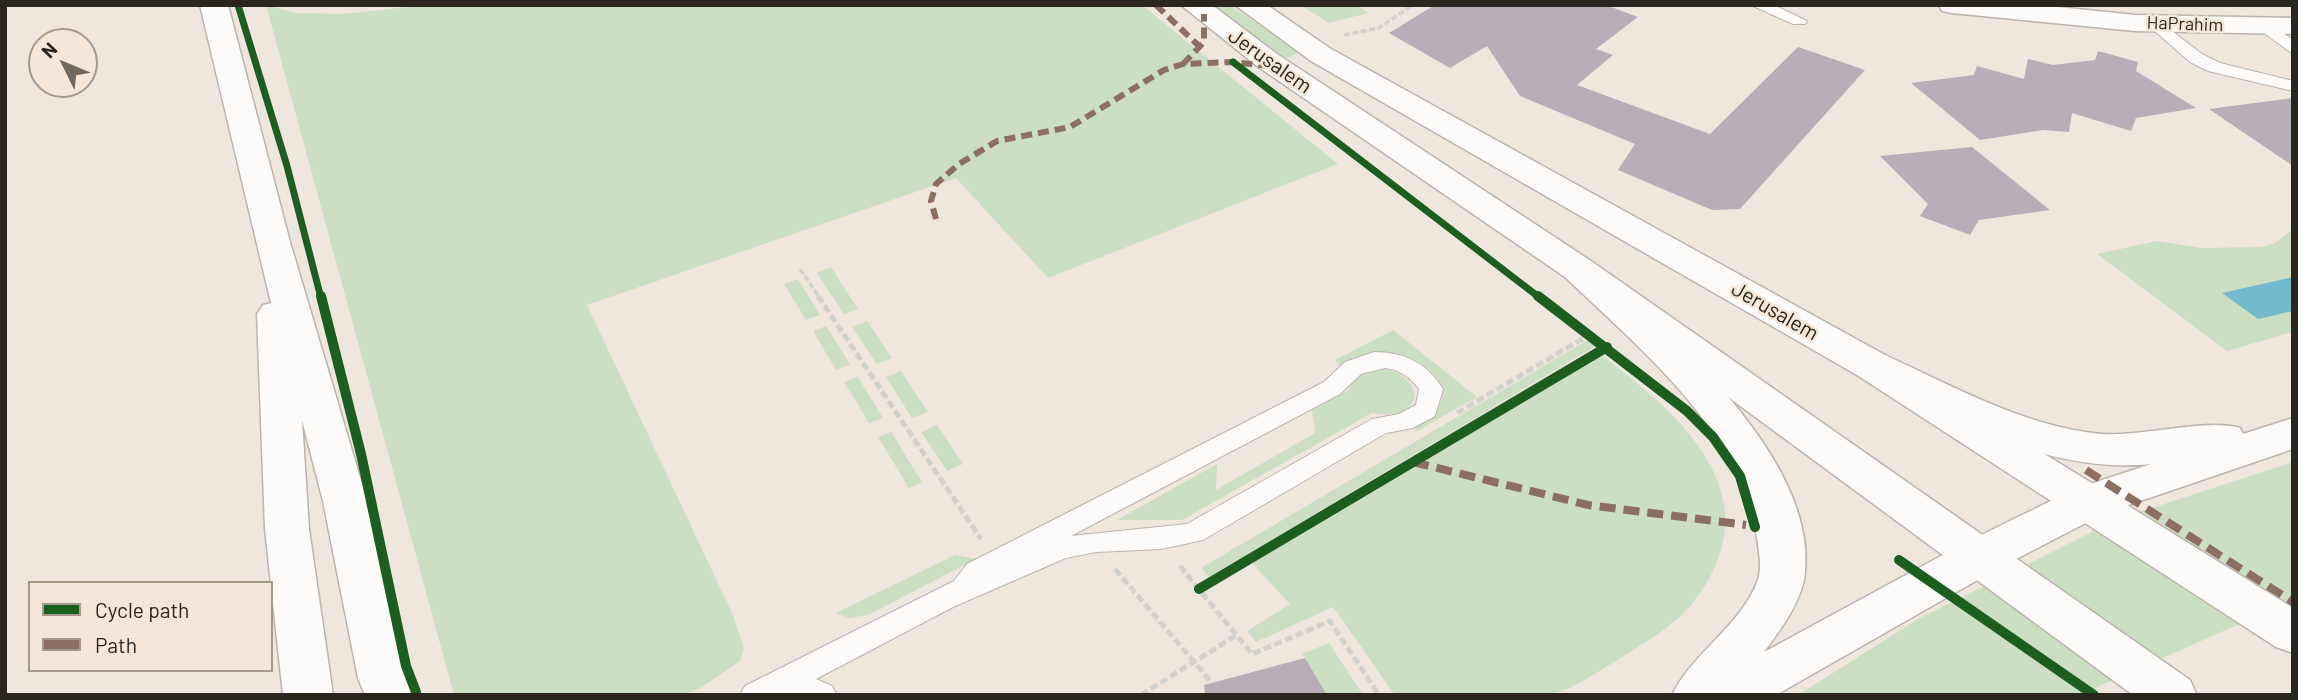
<!DOCTYPE html>
<html>
<head>
<meta charset="utf-8">
<style>
	body { margin:0 }
	#map { position:relative; width:2298px; height:700px; overflow:hidden; background:#efe6de; font-family:Barlow,sans-serif }
	canvas { display:block }
	.frame { position:absolute; inset:0; border:7px solid #2a251f; pointer-events:none }
	.legend { position:absolute; left:28px; top:581px; width:245px; height:91px; box-sizing:border-box; background:#f6e6d7; border:2px solid #a4998d; margin:0; padding:9px 12px; list-style:none; font-size:21px; color:#2a251f }
	.legend li { display:flex; align-items:center; gap:14px; height:35px }
	.legend b { width:35px; border:2px solid #a4998d }
	.north { position:absolute; left:28px; top:28px; width:70px; height:70px; box-sizing:border-box; background:#f6e6d7; border:2px solid #a4998d; border-radius:50%; rotate:313deg; font-size:19px; font-weight:700; line-height:28px; text-align:center; color:#2a251f }
	.north::after { content:''; display:block; margin:auto; width:24px; height:32px; background:#6f6962; clip-path:polygon(50% 0,100% 100%,50% 72%,0 100%) }
</style>
</head>
<body>
<div id="map">
<canvas width="2298" height="700"></canvas>
<div class="frame"></div>
<ul class="legend">
<li><b style="height:9px;background:#1b5e20"></b>Cycle path</li>
<li><b style="height:9px;background:#8d6e63"></b>Path</li>
</ul>
<div class="north">N</div>
</div>
<script>
const g = document.querySelector('canvas').getContext('2d');
g.lineJoin = 'round';
function fillPath(path, color) {
  g.fillStyle = color;
  g.fill(path, 'evenodd');
}
function trace(path, color, width, dash) {
  g.strokeStyle = color;
  g.lineWidth = width;
  g.lineCap = dash ? 'butt' : 'round';
  g.setLineDash(dash || []);
  g.stroke(path);
}
function drawText(font, color, halo, rows, align = 'center') {
  g.font = font + ' Barlow,sans-serif';
  g.lineWidth = 5;
  g.setLineDash([]);
  g.textBaseline = 'middle';
  g.strokeStyle = halo;
  g.fillStyle = color;
  for (const [text, x, y, turn = 0] of rows) {
    g.save();
    g.translate(x, y);
    g.rotate((+turn || 0) * Math.PI / 180);
    g.textAlign = isNaN(turn) ? turn : align;
    if (halo) g.strokeText(text, 0, 0);
    g.fillText(text, 0, 0);
    g.restore();
  }
}
const green = new Path2D(`
	M266,5L297,13L343,14L427,5H1142L1338,164L1048,278L956,178L587,305L733,615L744,649L740,661L702,687L684,695H454Z
	M1209,5H1229L1300,52L1285,59Z
	M1300,5H1356L1368,13L1329,23Z
	M2293,229V332L2227,351L2097,254L2157,241L2201,248L2262,247L2277,242Z
	M831,267L858,309L844,314L817,273Z
	M798,279L820,315L806,320L784,284Z
	M867,321L892,358L877,364L852,327Z
	M826,326L850,364L836,370L813,331Z
	M1393,330L1477,397L1417,431L1415,429C1424,421 1438,414 1441,401C1449,373 1408,352 1385,353C1372,354 1356,363 1343,367L1335,360Z
	M1588,340L1597,345L1209,577L1201,568Z
	M1600,354C1662,401 1752,472 1718,559C1702,601 1676,624 1638,647C1617,660 1572,691 1549,695C1534,697 1516,695 1501,695C1466,695 1430,695 1395,695L1333,607L1256,642L1247,631L1290,604L1252,563Z
	M1381,369C1397,371 1411,378 1415,395C1409,416 1390,416 1372,413L1182,520H1117L1217,464L1216,490L1315,433L1312,410L1349,390C1353,373 1365,371 1381,369Z
	M901,371L928,412L912,418L886,377Z
	M858,377L883,418L869,423L844,382Z
	M937,425L963,464L947,471L921,432Z
	M891,432L922,482L909,488L878,437Z
	M2293,462V600L2080,695H1798L1918,619L2118,519Z
	M955,555L976,559L868,615L849,618L836,613Z
	M1329,643L1363,695H1327L1302,654Z`);
const water = new Path2D(`
	M2293,277V311L2258,319L2222,293Z`);
const building = new Path2D(`
	M1435,5H1606L1638,17L1596,49L1613,55L1577,85L1710,134L1798,47L1865,70L1740,209L1712,210L1618,170L1635,144L1520,96L1487,46L1450,68L1389,33Z
	M2098,51L2138,62L2136,71L2196,108L2136,118L2131,131L2072,113L2069,132L2043,130L1980,140L1911,83L1974,75L1977,66L2024,79L2028,59L2053,65L2095,60Z
	M2293,98V166L2209,109Z
	M1972,147L2050,210L1979,220L1970,235L1920,216L1928,204L1880,156Z
	M1305,658L1327,695H1205L1204,685Z`);
const pathFar1 = new Path2D(`
	M1344,35L1379,28L1413,5
	M800,269L820,298`);
const path = new Path2D(`
	M818,296L981,539
	M1457,413L1589,335
	M1180,566L1252,654L1330,621L1379,695
	M1115,569L1212,683
	M1141,695L1237,635`);
const service = new Path2D(`
	M1751,5H1774L1807,21L1805,24H1793Z
	M2155,18L2202,54L2220,63L2293,81V91L2208,71L2190,62L2149,26V20Z
	M2267,22L2293,40V54L2261,31L2259,27Z
	M1374,352C1404,352 1427,363 1443,389L1435,416L1413,428L1386,433L1203,540L1161,549L1096,552L1066,558L955,606L816,679L832,686L837,695H740L745,686L954,581L967,564L1324,382L1345,362ZM1385,368C1400,370 1411,378 1419,389L1416,405L1399,414L1372,419L1187,524L1071,536L1340,394L1361,374Z`);
const minor = new Path2D(`
	M200,5H228L290,242L367,501L408,678L415,695H365L358,678L323,501L302,420L309,529L333,695H283L265,529L257,314L263,305L271,303Z
	M1939,5H2039L2135,15L2293,18V34L2135,31L1952,13L1942,11Z`);
const secondary = new Path2D(`
	M1181,5H1212L1277,54L1591,261L2190,680L2197,695H2133L1565,277L1257,66Z
	M1235,5H1267L1331,49L1885,355L2293,608V653L2276,647L1857,375L1311,61Z`);
const motorway = new Path2D(`
	M1578,258L1591,261C1667,331 1817,458 1805,572C1803,600 1780,631 1764,652L1963,544L2075,489L2151,464C2047,475 1948,417 1857,375L1852,365L1857,355L1871,352L1885,355C1953,386 2025,427 2101,434C2143,437 2206,418 2240,428L2243,434L2293,418V449L2105,513L1995,570L1776,695H1672C1693,652 1741,626 1758,580C1762,567 1759,552 1757,538C1741,430 1640,349 1565,277L1560,269L1565,261Z`);
const quietFar1 = new Path2D(`
	M1156,5L1200,47
	M1183,64L1204,42V14
	M936,219L931,201L936,184L959,164L997,141L1070,127L1164,70L1183,64L1233,62L1277,67`);
const quiet = new Path2D(`
	M1413,462L1588,505L1746,525
	M2086,470L2293,602`);
const cyclewayFar1 = new Path2D(`
	M238,5L287,166L321,298
	M1233,62L1540,298`);
const cycleway = new Path2D(`
	M321,296L361,454L406,666L416,692
	M1538,296L1687,411L1713,437L1740,476L1755,527
	M1899,560L2094,695
	M1199,589L1607,347`);
const farStreetnames = [
	["HaPrahim",2185,24,2]
];
const streetNames = [
	["Jerusalem",1270,61,35],
	["Jerusalem",1775,311,30]
];
fillPath(green, '#cddfc2');
fillPath(water, '#74bacd');
fillPath(building, '#b8aeb8');
trace(service, '#bbb4ae', 2);
trace(minor, '#bbb4ae', 3);
trace(secondary, '#bbb4ae', 3);
trace(motorway, '#bbb4ae', 3);
trace(pathFar1, '#d4d2cf', 3.5, [6, 2.5]);
trace(path, '#d4d2cf', 5, [8, 3.5]);
fillPath(service, '#fdfbfa');
fillPath(minor, '#fdfbfa');
fillPath(secondary, '#fdfbfa');
fillPath(motorway, '#fdfbfa');
trace(quietFar1, '#8d6e63', 6, [11, 6]);
trace(quiet, '#8d6e63', 8, [16, 8]);
trace(cyclewayFar1, '#1b5e20', 7);
trace(cycleway, '#1b5e20', 10);
drawText('18px', '#2a251f', '#f6e6d7', farStreetnames);
drawText('21px', '#2a251f', '#f6e6d7', streetNames);
</script>
</body>
</html>
